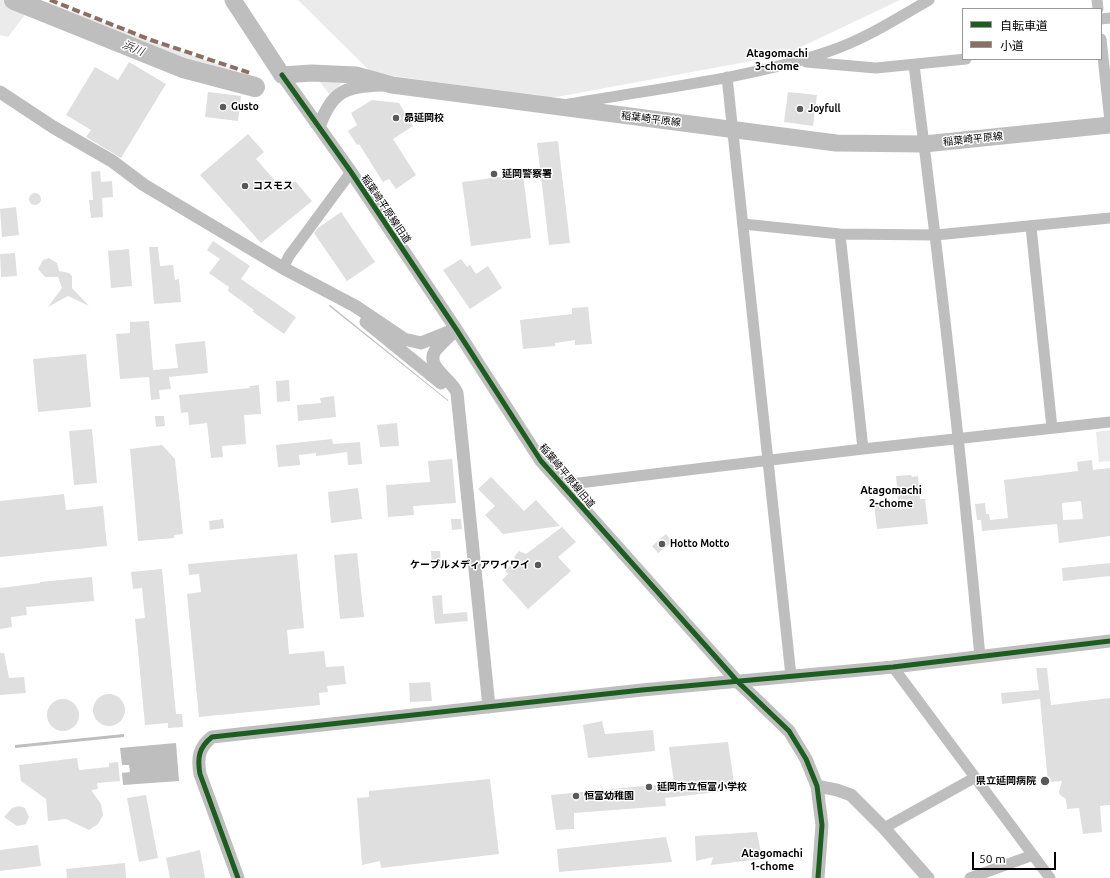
<!DOCTYPE html>
<html>
<head>
<meta charset="utf-8">
<style>
	body { margin:0 }
	#map { position:relative; width:1110px; height:878px; overflow:hidden; background:#fff; font-family:Ubuntu,"Noto Sans JP",sans-serif }
	canvas { display:block }
	.legend { position:absolute; left:962px; top:8px; width:140px; height:52px; box-sizing:border-box; background:#fff; border:1px solid #999; margin:0; padding:5px 7px; list-style:none; font-size:12px; color:#000 }
	.legend li { display:flex; align-items:center; gap:8px; height:20px }
	.legend b { width:20px; border:1px solid #999 }
	.scale { position:absolute; left:972px; top:852px; width:84px; height:18px; box-sizing:border-box; border:2px solid #000; border-top:0; padding-left:5px; font-size:12px; line-height:14px; white-space:nowrap; color:#000; -webkit-text-stroke:3px #fff; paint-order:stroke }
</style>
</head>
<body>
<div id="map">
<canvas width="1110" height="878"></canvas>
<ul class="legend">
<li><b style="height:5px;background:#1b5e20"></b>自転車道</li>
<li><b style="height:5px;background:#8d6e63"></b>小道</li>
</ul>
<div class="scale">50 m</div>
</div>
<script>
const g = document.querySelector('canvas').getContext('2d');
g.lineJoin = 'round';
function fillPath(path, color) {
  g.fillStyle = color;
  g.fill(path, 'evenodd');
}
function trace(path, color, width, dash) {
  g.strokeStyle = color;
  g.lineWidth = width;
  g.lineCap = dash ? 'butt' : 'round';
  g.setLineDash(dash || []);
  g.stroke(path);
}
function drawText(font, color, halo, rows, align = 'center') {
  g.font = font + ' Ubuntu,"Noto Sans JP",sans-serif';
  g.lineWidth = 3;
  g.setLineDash([]);
  g.textBaseline = 'middle';
  g.strokeStyle = halo;
  g.fillStyle = color;
  for (const [text, x, y, turn = 0] of rows) {
    g.save();
    g.translate(x, y);
    g.rotate((+turn || 0) * Math.PI / 180);
    g.textAlign = isNaN(turn) ? turn : align;
    if (halo) g.strokeText(text, 0, 0);
    g.fillText(text, 0, 0);
    g.restore();
  }
}
const green = new Path2D(`
	M0,0H40L250,76L253,84L207,77L25,15L8,37L0,35Z
	M298,0H900L784,55L551,98L372,73Z
	M320,82L342,83L330,95Z
	M1110,430V461L1099,462L1096,432Z`);
const water = new Path2D(`
	M330,305L448,400V401L329,306Z
	M124,734V737L15,748V745Z
	M176,743L179,781L123,785L122,773L130,772L129,765H122L120,748Z`);
const river = new Path2D(`
	M14,0L183,68L255,87`);
const building = new Path2D(`
	M129,62L166,84L121,158L86,137L91,130L66,115L95,67L118,80Z
	M208,92L241,96L238,121L205,117Z
	M788,92L817,95L813,126L784,122Z
	M372,100L399,103L413,126L393,139L416,175L396,189L389,179L383,182L359,144L357,145L348,131L357,125L351,113Z
	M248,134L264,152L256,159L284,191L295,181L312,201L261,243L200,175Z
	M558,141L570,243L549,245L537,143Z
	M100,171L101,182L112,181L113,197L102,198L103,217L91,218L89,200H93L91,172Z
	M523,174L531,238L471,246L462,182Z
	M29 199a6 6 0 1 1 12 0a6 6 0 1 1-12 0Z
	M16,207L19,235L2,237L0,209Z
	M341,212L375,262L347,281L314,233L318,228Z
	M213,241L250,266L241,279L296,317L284,334L253,312L254,310L228,291L229,287L209,273L220,259L207,250Z
	M149,247H158L160,266L173,265L175,280L179,279L181,302L154,304Z
	M129,249L132,286L111,288L108,251Z
	M15,253L17,276L1,277L0,254Z
	M49,258L57,263L59,271L69,273L72,276V288L89,306L68,296L48,307L62,288L58,277H45L38,269L43,260Z
	M461,259L467,267L470,265L476,274L488,266L502,288L470,309L443,270Z
	M588,307L592,344L575,345V340L555,343V346L523,349L520,320L572,314V308Z
	M149,321L153,370L178,368L175,344L205,341L208,373L169,377L171,389L159,390L160,399L151,400L149,377L120,379L116,334L130,333V322Z
	M86,354L91,407L38,412L33,359Z
	M289,380L290,401L277,402L276,381Z
	M259,385L261,414L244,415L246,444L222,446L223,457L211,458L207,423L189,425L188,412L181,413L179,395L250,388V386Z
	M334,396L336,417L298,421L297,405L321,403L320,398Z
	M155,416H164L165,426L156,427Z
	M397,423L399,446L380,447L377,425Z
	M92,429L97,483L74,485L69,431Z
	M332,439L333,444L360,442L362,464L348,465L347,452L316,456V453L299,455L300,465L278,467L276,445Z
	M162,445L175,459L183,534L174,535V538L138,541L130,449Z
	M452,459L456,503L413,506L414,515L388,517L386,485L430,482L428,461Z
	M1092,460L1093,470L1110,468V536L1059,543L1057,524L982,531L981,520H977L975,504L985,503L986,514H989L990,520L1008,518L1004,480L1078,471L1077,462ZM1081,501L1083,519L1063,520L1062,503Z
	M911,475L912,477L918,476L920,499H925L928,524L877,529L874,504L898,501L896,476Z
	M491,477L524,511L536,500L560,526L503,534L485,515L495,506L478,489Z
	M358,488L362,519L331,523L328,492Z
	M64,494L66,510L103,506L107,546L0,557V501Z
	M223,519L224,528L210,530L209,521Z
	M451,519H461L462,529L452,530Z
	M562,527L576,542L558,557L571,571L528,609L502,580L508,574L505,570L516,560L514,557L519,551L526,554Z
	M666,534L672,542L658,553L652,546Z
	M431,551H440L441,566H432Z
	M357,553L364,617L340,619L334,555Z
	M297,554L304,628L287,630L289,654L324,651L326,667L344,666L346,684L327,686L328,692L319,693L320,705L199,717L187,594L201,592L199,574L189,575L188,564Z
	M1110,563V576L1063,581L1062,568Z
	M162,569L176,714H182L183,727L168,728V723L145,725L135,619L145,618L142,588L133,589L131,572Z
	M92,577L94,601L26,607L27,615L11,617L12,627L0,629V588L40,583V582Z
	M442,595L443,614L467,612L468,621L435,624L432,596Z
	M0,653H4L9,678L24,677L26,693L0,695Z
	M1036,668H1047L1051,705L1110,698V805L1100,806L1102,832L1083,834L1079,808L1067,809L1066,799L1060,795L1059,792L1062,781L1048,782L1040,699L1002,704L1001,693L1039,690Z
	M430,682L432,701L410,702L409,683Z
	M93 710a16 16 0 1 1 32 0a16 16 0 1 1-32 0Z
	M47 715a16 16 0 1 1 32 0a16 16 0 1 1-32 0Z
	M602,721L605,734L653,730L655,751L588,758L583,725Z
	M728,742L735,790L665,798L666,806L574,813V829L556,830L551,795L674,783L669,747Z
	M77,758L79,770L109,767V763L118,762L120,781L97,783L98,789L91,790L101,804L103,815L98,824L89,830L66,819L48,821L46,799L21,781L19,765Z
	M490,779L499,854L381,868L380,861L362,865L357,798L369,797V791Z
	M146,795L158,858L139,862L127,798Z
	M19,806L25,808L29,817L26,824L17,826L4,817L12,808Z
	M757,832L762,859L711,865L713,857L696,861L695,836Z
	M666,837L672,862L559,872L557,849Z
	M38,845L41,866L0,871V850Z
	M200,850L205,878H170L166,858Z
	M125,863L126,878H67L66,869Z`);
const minor = new Path2D(`
	M1097,0L1098,9
	M1101,19L1110,18
	M1101,39L1110,121
	M806,62L876,68L966,59
	M914,65C939,262 962,459 980,657
	M727,77L791,676
	M569,104C652,89 747,79 827,52C864,40 896,19 929,0
	M743,224L840,234L936,235L1110,218
	M1031,227L1052,428
	M840,234L863,449
	M283,268L289,256L351,172
	M562,485L863,449L1110,422
	M893,667L1050,878
	M884,828L974,778
	M970,878L1033,855`);
const tertiary = new Path2D(`
	M282,75L351,172L456,329L541,461L737,681L789,731L806,759L817,786L822,825L818,878
	M0,92L53,127L112,161L144,185L283,268L355,306L404,339L421,343L456,329
	M319,127C332,91 345,86 382,85
	M366,322L441,383
	M453,332C448,338 440,344 435,351C425,367 452,379 457,393L489,707
	M817,786L837,790L851,795L884,828L928,878
	M238,878L200,774C197,758 199,747 212,737L642,690L893,667L1110,641`);
const primary = new Path2D(`
	M233,0L282,75L312,73L356,75L392,85L836,143L924,144L1110,125`);
const quiet = new Path2D(`
	M50,0L151,40L250,73`);
const cycleway = new Path2D(`
	M282,75L351,172L456,329L541,461L737,681L789,731L806,759L817,786L822,825L818,878
	M238,878L200,774C197,758 199,747 212,737L642,690L893,667L1110,641`);
const markers = [
	[223,107,4,"#595959"],
	[800,109,4,"#595959"],
	[396,118,4,"#595959"],
	[494,174,4,"#595959"],
	[245,186,4,"#595959"],
	[662,544,4,"#595959"],
	[538,565,4,"#595959"],
	[1045,781,5,"#595959"],
	[649,787,4,"#595959"],
	[576,796,4,"#595959"]
];
const poiNames = [
	["Gusto",231,107],
	["Joyfull",808,109],
	["昴延岡校",404,118],
	["延岡警察署",502,174],
	["コスモス",253,186],
	["Hotto Motto",670,544],
	["ケーブルメディアワイワイ",530,565,"right"],
	["県立延岡病院",1036,781,"right"],
	["延岡市立恒富小学校",657,787],
	["恒富幼稚園",584,796]
];
const streetNames = [
	["稲葉崎平原線",651,119,7],
	["稲葉崎平原線",973,139,-6],
	["稲葉崎平原線旧道",386,209,56],
	["稲葉崎平原線旧道",567,476,50]
];
const waterNames = [
	["浜川",133,48,22]
];
const neighbourhoodNames = [
	["Atagomachi",777,53],
	["3-chome",777,66],
	["Atagomachi",891,490],
	["2-chome",891,503],
	["Atagomachi",772,853],
	["1-chome",772,866]
];
fillPath(green, '#ebebeb');
fillPath(water, '#bebebe');
trace(river, '#bebebe', 20);
fillPath(building, '#dfdfdf');
trace(minor, '#bebebe', 11);
trace(tertiary, '#bebebe', 13);
trace(primary, '#bebebe', 17);
trace(quiet, '#8d6e63', 4, [8, 4]);
trace(cycleway, '#1b5e20', 5);
for (const [x, y, r, color] of markers) {
  const dot = new Path2D();
  dot.arc(x, y, r, 0, 2 * Math.PI);
  g.fillStyle = color;
  g.fill(dot);
  trace(dot, '#fff', 1.5);
}
drawText('bold 10px', '#000', '#fff', poiNames, 'left');
drawText('10px', '#000', '#fff', streetNames);
drawText('italic 11px', '#434343', '#fff', waterNames);
drawText('bold 11px', '#000', '#fff', neighbourhoodNames);
</script>
</body>
</html>
